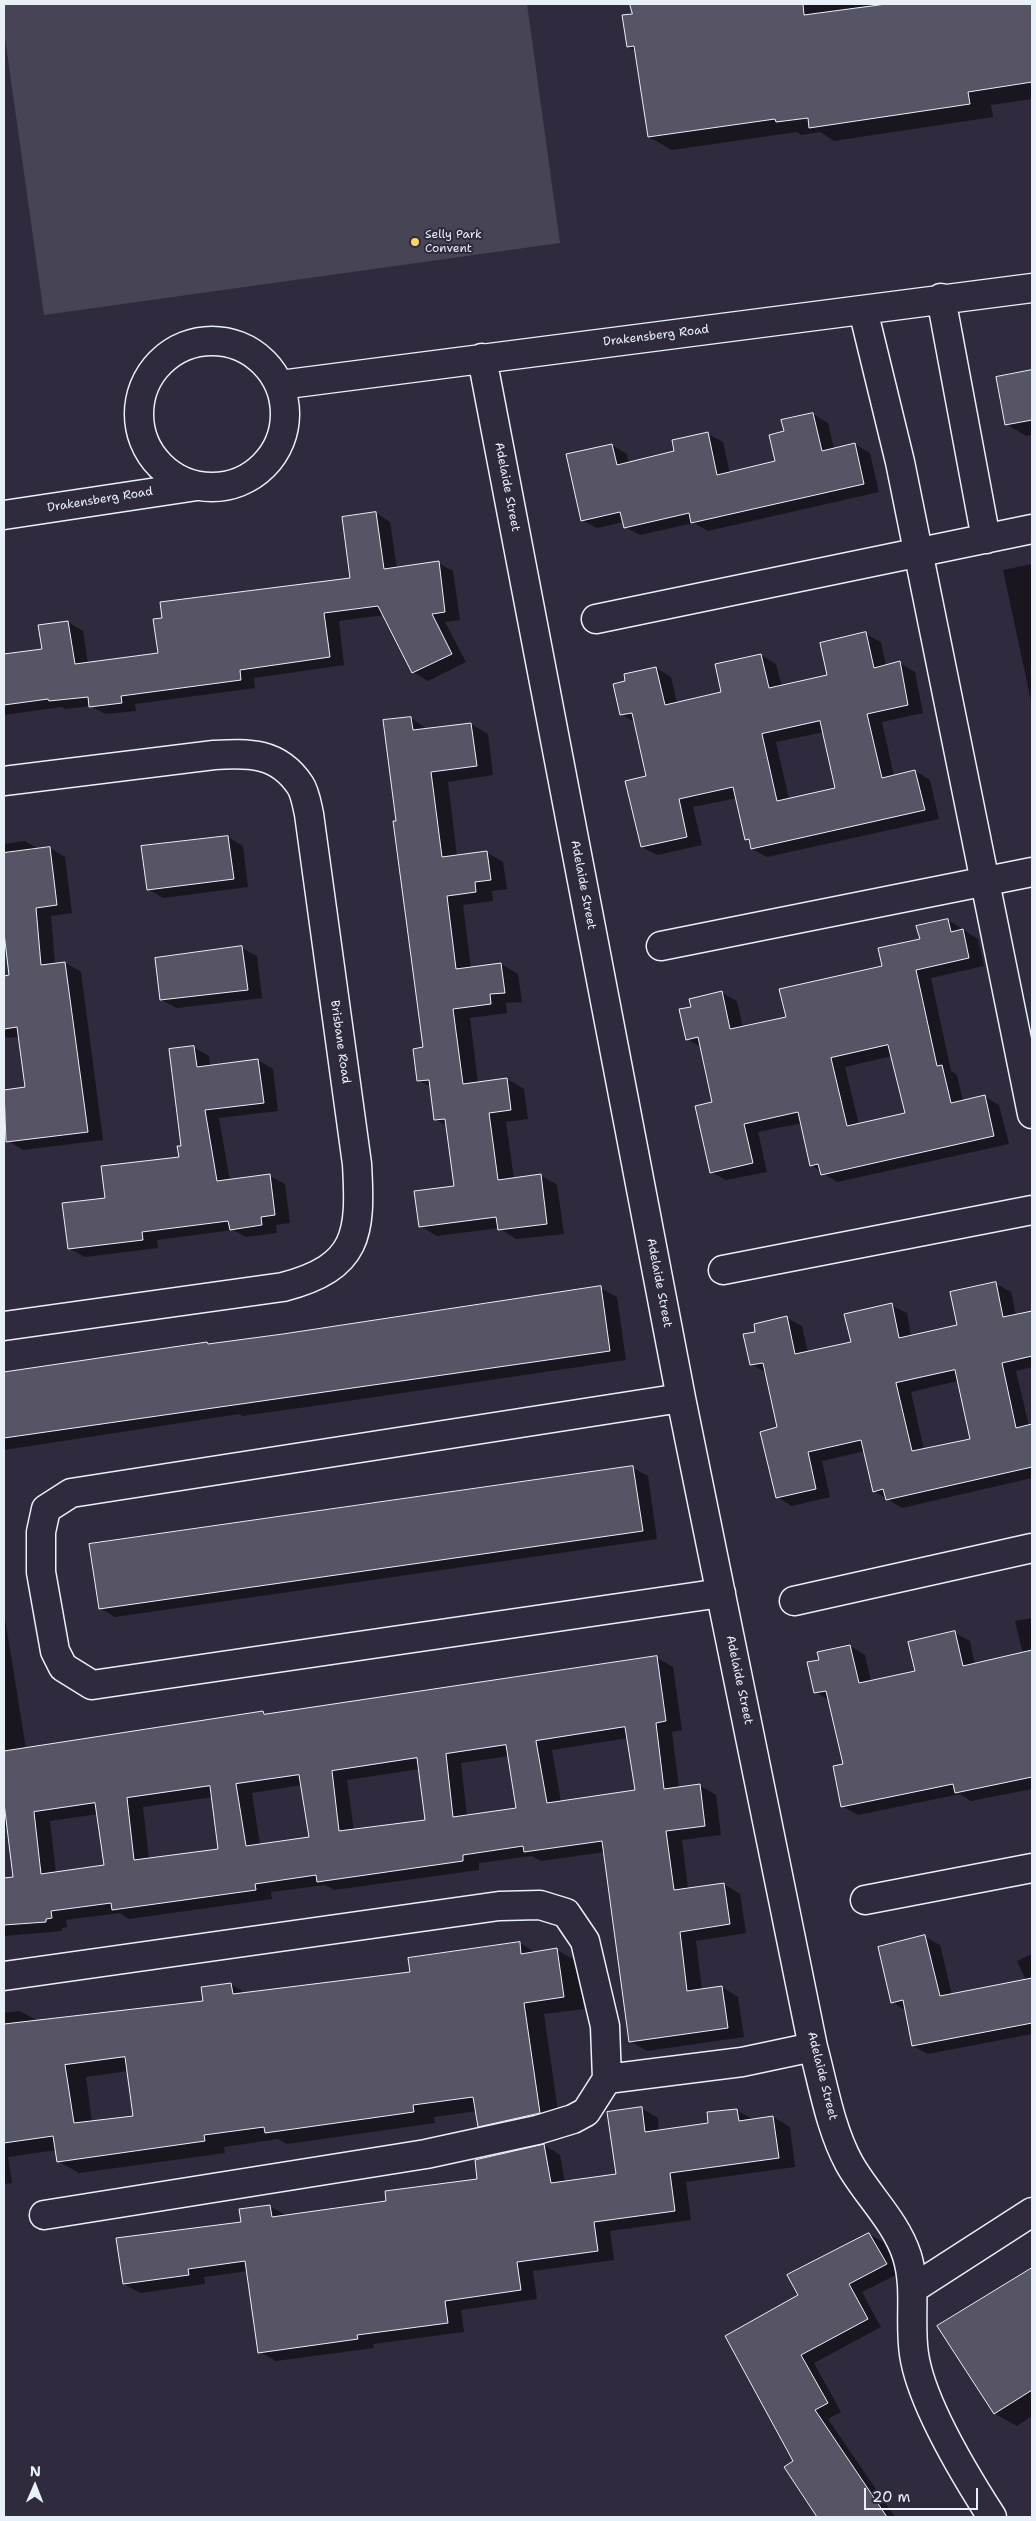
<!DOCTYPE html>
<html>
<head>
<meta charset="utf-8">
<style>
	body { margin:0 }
	#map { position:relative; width:1036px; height:2521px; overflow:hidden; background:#2f2a3d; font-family:"Shantell Sans",sans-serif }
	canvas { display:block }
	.frame { position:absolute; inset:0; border:5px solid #e8f1f8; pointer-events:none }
	.north { position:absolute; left:10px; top:2461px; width:50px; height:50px; -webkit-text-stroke:4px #2f2a3d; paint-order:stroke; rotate:1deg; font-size:14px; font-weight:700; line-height:20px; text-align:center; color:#e8f1f8 }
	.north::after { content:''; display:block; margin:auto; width:18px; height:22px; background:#e8f1f8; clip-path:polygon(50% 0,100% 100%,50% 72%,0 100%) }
	.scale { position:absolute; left:864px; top:2488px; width:114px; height:22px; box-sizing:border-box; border:2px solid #e8f1f8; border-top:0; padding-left:6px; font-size:15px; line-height:18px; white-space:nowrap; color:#e8f1f8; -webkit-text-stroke:4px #2f2a3d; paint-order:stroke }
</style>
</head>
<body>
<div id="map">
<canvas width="1036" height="2521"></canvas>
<div class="frame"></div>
<div class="north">N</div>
<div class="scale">20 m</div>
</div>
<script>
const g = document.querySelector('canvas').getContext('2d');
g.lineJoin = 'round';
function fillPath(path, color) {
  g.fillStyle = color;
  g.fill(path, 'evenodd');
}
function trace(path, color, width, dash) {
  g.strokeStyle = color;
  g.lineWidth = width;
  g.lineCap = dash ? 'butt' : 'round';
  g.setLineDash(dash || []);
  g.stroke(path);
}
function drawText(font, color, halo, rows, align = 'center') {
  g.font = font + ' "Shantell Sans",sans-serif';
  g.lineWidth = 4;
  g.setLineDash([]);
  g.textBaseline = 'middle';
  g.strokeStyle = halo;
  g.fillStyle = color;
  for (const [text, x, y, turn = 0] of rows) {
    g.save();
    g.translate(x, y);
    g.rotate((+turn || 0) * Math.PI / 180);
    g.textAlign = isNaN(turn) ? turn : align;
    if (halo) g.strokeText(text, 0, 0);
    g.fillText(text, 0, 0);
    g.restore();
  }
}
const green = new Path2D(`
	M4,4H527L560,243L44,315L4,31Z`);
const shadow = new Path2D(`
	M631,4H1032V99L991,105L993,117L834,141L820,132L801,135L797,132L672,150L649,137L636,51L628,47L633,15Z
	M1032,372V435L1026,436L1006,424L997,378Z
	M813,414L828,423L834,449L855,444L870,453L879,492L708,531L694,523L640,535L625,527L624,522L597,528L582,520L612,445L627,454L629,464L676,452L708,434L723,442L730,473L776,462L786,432Z
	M376,513L390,522L397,569L438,563L453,571L460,620L445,622L466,662L428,681L413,672L384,615L339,621L344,665L254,678L255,688L135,704L136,711L105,714L91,706L65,709L61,707L4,715V655L43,650L40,626L68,622L83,631L88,664L160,654L351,579Z
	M1032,564V706L1003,570Z
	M866,634L881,642L886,666L900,663L915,672L923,713L882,722L894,776L915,771L930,780L939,819L767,857L752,849L750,841L746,839L737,798L693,807L702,845L657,855L642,847L648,777L636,723L621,714L656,668L671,677L677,703L722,693L761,655L776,664L782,687L829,676ZM824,732L836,789L789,799L776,742Z
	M411,718L428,730L471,724L488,734L493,775L448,782L457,856L486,852L503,862L507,889L492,891L493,901L463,905L471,968L501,964L518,974L522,1002L506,1003L507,1013L470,1018L478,1083L507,1079L524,1089L528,1119L506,1122L514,1179L540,1175L557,1185L564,1234L516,1239L499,1228L437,1236L420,1226L455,1187L447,1126L435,1119L431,1087L418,1080L424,1048L398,822Z
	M228,837L243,846L248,887L163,898L148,889Z
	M25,841L40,850L50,848L65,857L72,913L51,916L55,964L66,963L81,972L103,1140L23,1150L8,1141L4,1091L26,1088L20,1037L8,1038L4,1036V977L10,976L4,923V844Z
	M948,920L978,939L984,966L931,978L951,1071L957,1075L963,1101L984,1096L999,1105L1009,1144L837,1182L811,1165L802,1123L758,1132L767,1172L726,1180L711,1172L714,1103L701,1047L687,1039L692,1008L722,993L737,1001L743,1028L788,1018L883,967ZM892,1056L906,1114L859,1125L845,1067Z
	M242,948L257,956L262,998L177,1008L161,1000Z
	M193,1047L209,1056L210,1067L258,1060L273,1069L278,1111L219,1118L230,1181L270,1176L285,1184L290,1223L276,1225L277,1233L246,1237L233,1230L157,1240L158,1248L85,1257L70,1249L106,1200L180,1158Z
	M996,1284L1011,1292L1016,1316L1028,1313L1032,1315V1367L1016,1371L1029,1426L1032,1425V1478L902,1508L874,1491L865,1451L822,1461L830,1497L792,1506L777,1497L779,1428L766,1373L751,1364L757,1333L787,1318L802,1326L808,1353L852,1343L891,1305L907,1313L911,1336L959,1326ZM958,1381L971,1440L924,1450L911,1392Z
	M600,1288L617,1297L626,1360L321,1405L242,1416L239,1414L4,1450V1374Z
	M633,1468L648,1476L657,1539L115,1617L100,1608Z
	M4,1612L26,1749L263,1712L268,1715L657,1658L673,1667L682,1730L672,1732L679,1788L699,1785L716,1795L721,1835L682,1840L688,1889L724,1884L740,1894L746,1933L696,1941L702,1990L722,1987L738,1997L744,2037L647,2051L630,2041L605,1852L541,1861L532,1856L479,1863V1870L334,1890L325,1885L271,1892L272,1899L129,1919L120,1913L66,1920L67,1927L62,1928V1931L4,1936V1879L14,1878L8,1828L4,1829ZM628,1738L636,1791L561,1802L552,1750ZM509,1756L517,1809L467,1816L461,1763ZM420,1769L426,1821L354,1831L347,1780ZM302,1785L310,1838L260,1845L252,1793ZM213,1797L219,1850L149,1859L143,1807ZM98,1814L106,1866L56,1873L50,1821Z
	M1032,1618V1789L971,1801L960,1794L858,1815L842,1806L844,1765L830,1701L815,1692L821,1661L850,1646L865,1655L871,1681L916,1672L955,1633L970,1641L975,1665L1023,1654L1015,1621Z
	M925,1937L940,1945L952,1995L1026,1980L1017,1961L1032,1954V2034L928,2054L913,2046L905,2010L892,2002Z
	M520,1943L536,1953L557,1950L578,1962L584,2009L544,2014L560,2125L500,2138L479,2126L477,2111L434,2117L435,2123L287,2144L278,2139L224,2147L225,2153L79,2173L58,2161L57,2150L8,2157L12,2183L4,2184V2013L20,2011L38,2021L204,2002L231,1984L247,1994L411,1973ZM128,2071L135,2117L92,2122L86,2077Z
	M641,2108L658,2118L659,2131L710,2124L736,2110L754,2120L773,2117L790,2127L795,2167L686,2182L691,2220L610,2231L614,2260L533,2271L537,2299L461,2310L464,2332L373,2344L374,2348L276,2361L260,2352L248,2271L204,2277L205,2284L140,2293L124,2284L243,2223L269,2206L286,2215L388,2202L479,2180L544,2145L560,2155L565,2182L617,2175Z
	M869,2234L883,2242L900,2273L862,2292L881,2327L814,2363L841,2412L828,2419L895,2517H819L785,2468L795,2461L800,2296Z
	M1032,2268V2416L1017,2426L995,2414L939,2327Z`);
const building = new Path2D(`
	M630,4H803L804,15L886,4H1032V82L968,92L970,104L809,128L808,118L776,122L775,119L648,137L634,46L627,47L622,15L632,14Z
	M1032,370V420L1005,425L996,377Z
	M813,413L822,451L855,443L864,484L691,523L689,513L624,528L620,512L581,521L566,454L612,444L617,465L674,451L672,440L708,432L717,475L775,461L769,435L784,431L781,420Z
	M376,512L384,569L439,561L445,612L432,614L452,654L412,673L378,606L324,613L330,657L240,670L241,680L121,696L122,703L89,707L88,697L49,701L48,699L4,705V654L42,649L38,625L68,621L75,664L158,653L153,619L162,618L160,602L350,578L342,517Z
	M866,632L874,668L900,661L908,705L867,714L882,778L915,770L925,810L751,849L749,839L745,840L733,787L679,799L687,837L641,847L625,781L646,776L632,713L620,715L613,684L625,681L624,674L656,667L665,705L721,692L715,664L761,654L769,688L827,675L820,643ZM820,721L835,788L777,801L762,734Z
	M411,717L413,730L471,723L477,766L431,772L442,857L487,851L491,880L475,882L476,892L447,896L456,969L501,963L505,993L490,994L491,1004L453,1009L463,1084L507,1078L511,1110L489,1113L498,1180L541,1174L547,1224L498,1230L496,1217L419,1227L414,1191L454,1186L445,1119L434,1120L429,1080L417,1081L413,1049L423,1047L393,821H396L383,720Z
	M228,836L234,879L147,890L141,846Z
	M50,847L57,905L36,908L41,965L65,962L88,1132L6,1142L4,1090L25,1087L17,1027L4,1029V976L9,975L4,933V853Z
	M948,919L951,932L963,929L969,958L916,970L937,1066L942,1065L951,1103L985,1095L994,1136L821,1175L818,1164L810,1166L798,1112L744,1124L753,1163L710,1173L695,1106L712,1102L698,1037L686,1040L679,1009L691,1007L689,999L722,991L730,1029L786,1017L779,989L882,966L878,948L920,939L916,926ZM888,1045L905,1113L847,1126L831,1058Z
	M242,946L248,990L160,1000L155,958Z
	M194,1046L197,1067L258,1059L264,1103L205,1110L217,1181L270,1174L275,1215L261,1217L262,1225L230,1230L228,1221L142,1232L143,1240L68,1249L62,1203L105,1198L101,1166L179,1157L177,1146H181L169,1049Z
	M996,1282L1003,1317L1032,1311V1356L1002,1363L1016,1428L1032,1424V1467L886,1500L883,1489L873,1492L861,1440L808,1452L816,1489L776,1498L760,1432L777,1427L763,1363L750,1365L743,1334L755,1332L754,1324L787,1316L795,1354L851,1342L844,1314L892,1303L899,1338L957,1325L950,1292ZM955,1370L970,1439L912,1451L896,1383Z
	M601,1286L610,1351L4,1438V1372L207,1342L208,1344L283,1334Z
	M633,1466L643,1531L99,1609L89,1544Z
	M955,1631L963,1666L1032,1650V1777L955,1793L953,1784L841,1807L833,1766L843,1764L826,1691L814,1693L807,1662L819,1660L817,1652L850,1645L859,1683L915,1671L908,1642Z
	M657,1656L666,1721L656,1723L664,1789L700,1784L705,1826L666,1831L674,1890L724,1883L730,1924L680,1932L687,1991L722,1986L728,2028L629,2042L602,1841L524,1852L523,1846L463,1855V1861L317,1882L316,1875L255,1884L256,1890L112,1910L111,1903L51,1911L52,1918L46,1919V1922L4,1925V1878L13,1877L4,1803V1751L263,1711L264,1714ZM625,1727L635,1790L547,1803L536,1741ZM506,1745L516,1808L453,1817L446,1754ZM417,1758L425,1820L339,1831L332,1771ZM299,1775L309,1837L246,1846L236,1784ZM210,1786L218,1849L134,1860L127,1798ZM95,1803L104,1865L41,1874L34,1812Z
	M925,1935L940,1996L1032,1978V2023L912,2046L903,2000L891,2003L878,1947Z
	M520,1942L521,1954L557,1948L564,1997L524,2003L540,2113L478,2127L473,2097L413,2105L414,2112L265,2133L264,2127L204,2135L205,2141L57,2162L53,2136L4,2143V2024L203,2001L201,1987L231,1983L233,1994L410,1972L408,1958ZM125,2057L133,2116L74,2123L65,2065Z
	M642,2107L645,2132L708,2123L707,2112L737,2109L739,2121L773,2116L779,2158L670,2173L675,2211L594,2222L598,2251L517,2262L521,2290L445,2301L448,2323L357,2335L358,2339L258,2353L245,2261L188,2269L189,2275L123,2284L116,2238L241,2222L239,2209L270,2205L272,2217L386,2201L385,2191L477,2179L475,2160L544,2144L551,2183L616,2174L607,2112Z
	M869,2233L887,2264L849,2284L868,2319L801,2355L828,2403L815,2410L887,2517H817L784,2467L793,2461L725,2336L798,2295L787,2275Z
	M1032,2268V2390L994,2414L937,2326Z`);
const street = new Path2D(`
	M941,298L986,539
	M863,310L900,462L1032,1114
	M139 414a73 73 0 1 1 146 0a73 73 0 1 1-146 0Z
	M482,358L681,1398L813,2047C823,2084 830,2128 849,2163C866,2194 896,2221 907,2256C917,2288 909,2321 914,2354C921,2403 965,2475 992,2517
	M280,385L1032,288
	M4,515L197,486
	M596,619L1032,529
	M4,781L214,755C249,753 278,752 300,785C305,792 307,805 309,814L357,1164C361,1234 359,1267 283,1287L4,1326
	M661,946L1032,872
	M723,1270L1032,1210
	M681,1398L71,1493L46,1509L41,1532V1572L55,1651L63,1667L92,1685L721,1593
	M794,1601L1032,1548
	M865,1900L1032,1868
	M4,1976L499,1906L540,1905L566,1913L585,1941L605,2026L607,2079L586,2112L573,2119L537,2130L426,2154L44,2215
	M607,2079L742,2062L813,2047
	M914,2288L1032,2212`);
const markers = [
	[415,242,5,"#ffd166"]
];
const poiNames = [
	["Selly Park",425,235],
	["Convent",425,249]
];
const streetNames = [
	["Drakensberg Road",656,336,-7],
	["Adelaide Street",507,487,79],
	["Drakensberg Road",100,500,-9],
	["Adelaide Street",583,885,79],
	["Brisbane Road",340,1042,82],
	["Adelaide Street",659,1283,79],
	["Adelaide Street",739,1680,78],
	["Adelaide Street",822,2076,76]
];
fillPath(green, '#464455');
fillPath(shadow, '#0007');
fillPath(building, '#575565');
trace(building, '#e8f1f8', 1);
trace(street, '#e8f1f8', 31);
trace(street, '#2f2a3d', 28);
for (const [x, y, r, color] of markers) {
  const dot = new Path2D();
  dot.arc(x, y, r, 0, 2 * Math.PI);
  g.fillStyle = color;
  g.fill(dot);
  trace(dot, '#2f2a3d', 2);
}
drawText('12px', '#e8f1f8', '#2f2a3d', poiNames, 'left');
drawText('12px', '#e8f1f8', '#2f2a3d', streetNames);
</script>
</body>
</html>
